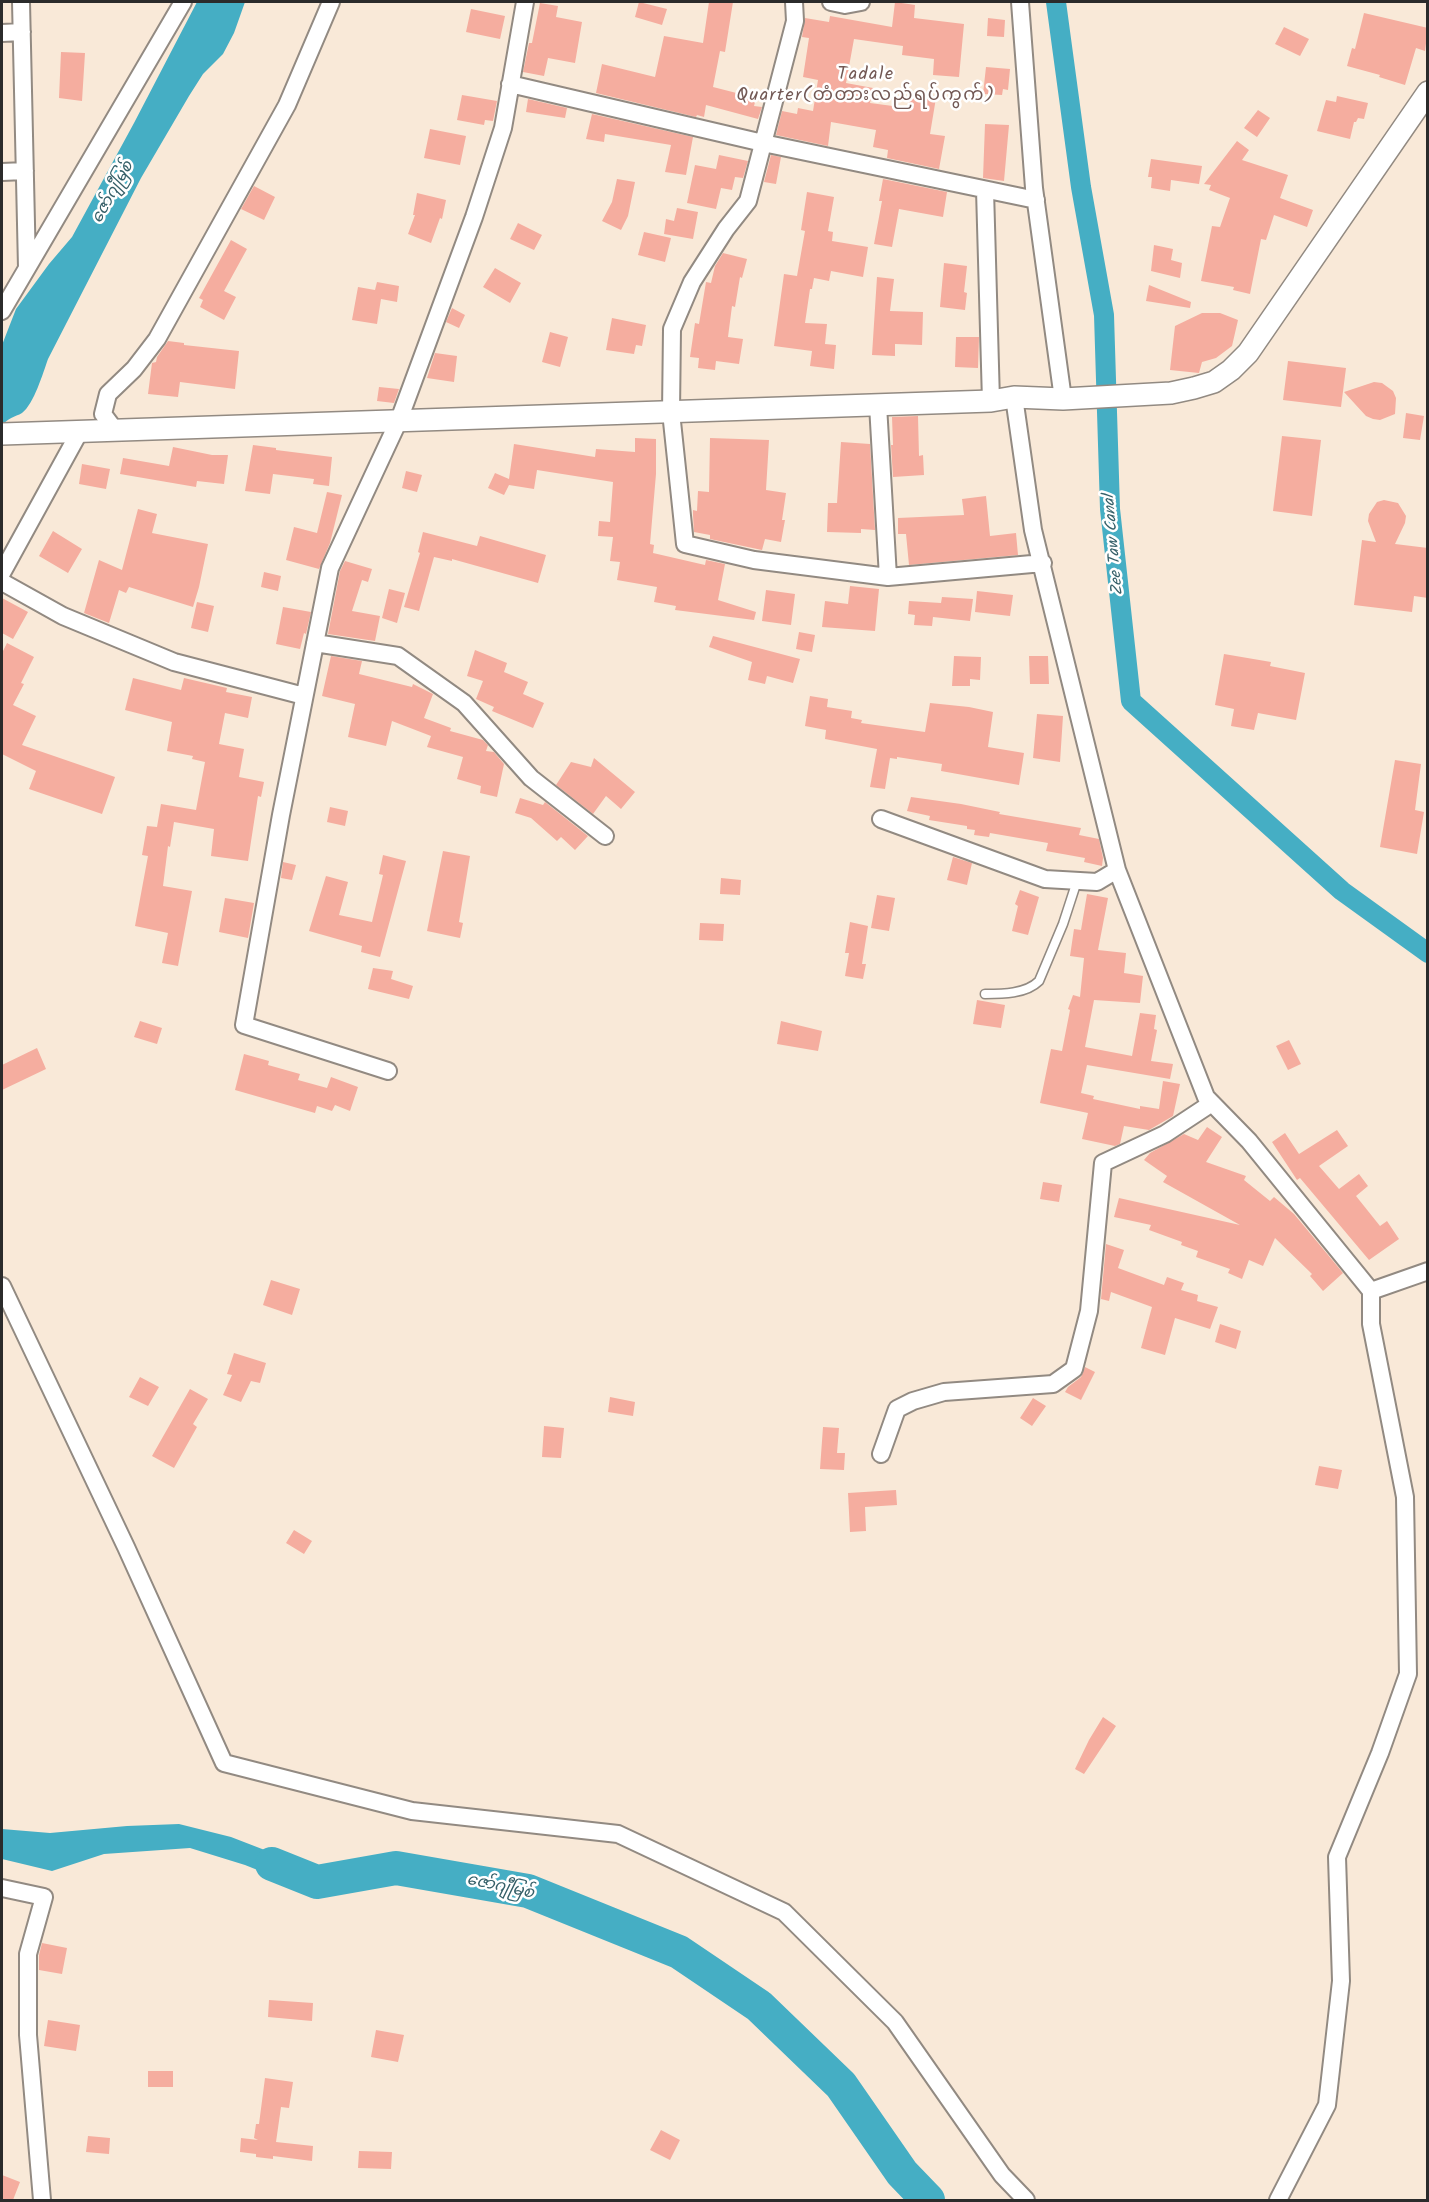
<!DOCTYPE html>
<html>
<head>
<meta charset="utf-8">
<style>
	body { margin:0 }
	#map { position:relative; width:1429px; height:2202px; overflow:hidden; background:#f9e9d8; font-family:Kalam,sans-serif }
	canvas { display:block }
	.frame { position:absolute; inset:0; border:3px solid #2b2b2b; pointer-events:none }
</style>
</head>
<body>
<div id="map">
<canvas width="1429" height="2202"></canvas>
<div class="frame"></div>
</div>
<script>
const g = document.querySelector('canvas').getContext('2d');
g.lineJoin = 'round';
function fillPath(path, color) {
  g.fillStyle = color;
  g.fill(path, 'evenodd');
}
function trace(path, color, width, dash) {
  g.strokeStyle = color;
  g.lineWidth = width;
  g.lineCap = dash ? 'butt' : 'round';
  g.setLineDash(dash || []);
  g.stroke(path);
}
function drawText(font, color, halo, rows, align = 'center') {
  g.font = font + ' Kalam,"Noto Sans Myanmar",sans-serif';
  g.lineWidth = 5;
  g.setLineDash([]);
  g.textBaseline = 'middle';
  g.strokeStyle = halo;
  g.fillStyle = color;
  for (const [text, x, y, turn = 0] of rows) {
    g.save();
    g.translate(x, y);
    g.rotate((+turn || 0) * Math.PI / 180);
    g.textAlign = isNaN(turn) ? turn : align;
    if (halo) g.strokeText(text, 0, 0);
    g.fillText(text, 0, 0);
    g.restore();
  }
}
const water = new Path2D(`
	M197,2H245L234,33L223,54L203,74L189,96L141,178L48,359C43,373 34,404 22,413C15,417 7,418 2,426V345L16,309L49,264L72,237L134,123Z
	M179,1824L231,1837L319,1871L315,1893L245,1865L190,1848L104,1854L52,1871L2,1859V1829L50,1833L127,1826Z`);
const canal = new Path2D(`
	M1056,2L1081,187L1104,315L1110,509L1131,701L1342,891L1428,953`);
const river = new Path2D(`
	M272,1864L317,1882L396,1868L528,1891L679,1952L759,2006L841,2085L902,2173L928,2200`);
const building = new Path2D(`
	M639,2L667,9L662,25L635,17Z
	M709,2H733L725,52L720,51L713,87L756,98L754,106L762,107L758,119L706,105L704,117L697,115L696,117L596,93L602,64L655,77L664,36L703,43Z
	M895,2L915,5L914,18L964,24L959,77L933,75L934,59L902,55L903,46L854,39L846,83L873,88L870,103L908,108L910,94L936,98L930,134L945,136L939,169L887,158L888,150L873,147L876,130L831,122L828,146L776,135L782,111L797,114L798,108L813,111L818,80L803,77L809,38L802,37L805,18L829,22L830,16L892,27Z
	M540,3L558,6L556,17L582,22L575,63L548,58L544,76L523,72L529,43H532Z
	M471,9L505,16L500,39L466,32Z
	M1364,13L1428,28L1425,51L1416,48L1405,85L1379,77L1380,75L1347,66L1352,48L1355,49Z
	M988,18L1005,20L1004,37L987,36Z
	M1284,27L1309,39L1300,56L1275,44Z
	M61,52L85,53L82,101L59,98Z
	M986,67L1010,69L1008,90L1003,89L1002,95L983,94Z
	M462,95L497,101L493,121L485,120L484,125L457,120Z
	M1337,96L1368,103L1364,119L1358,118L1356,122H1354L1350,139L1317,131L1326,100L1336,102Z
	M528,99L567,108L565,118L526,112Z
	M1258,110L1270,118L1257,137L1244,128Z
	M592,114L693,137L686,175L665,172L671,145L605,134L604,142L586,139Z
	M985,124L1009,125L1004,181L983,178Z
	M430,129L466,136L460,165L424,158Z
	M1237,141L1249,150L1242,160L1288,175L1280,198L1313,210L1307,227L1274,215L1266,240L1261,239L1250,294L1233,290L1234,287L1201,281L1212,226L1220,227L1230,198L1209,190L1211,185L1204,184Z
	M719,155L748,161L743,178L735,177L732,190L721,188L716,209L687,203L695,165L716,169Z
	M771,155L781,157L776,184L764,182Z
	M1151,159L1202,166L1199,184L1171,180L1170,191L1151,188L1152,177H1148Z
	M617,179L635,182L628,216L621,230L602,221L612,202Z
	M883,179L947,192L943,217L899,209L892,247L874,244L882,201H879Z
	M254,186L275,197L264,220L241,209Z
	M807,192L834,197L828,231L833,232L832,241L868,247L863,277L831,271L829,281L814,278L812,289H810L805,323L827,324L825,344L836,345L834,369L810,366L812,351L774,346L784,274L797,276L805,231L801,230Z
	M417,193L446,200L442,219L440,218L431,243L408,234L415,215H413Z
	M677,208L698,212L693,239L664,234L666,219L674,221Z
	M518,223L542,235L534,250L510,239Z
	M644,232L671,238L665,262L638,255Z
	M231,240L247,249L224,291L236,297L224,320L200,307L203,300L199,298Z
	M1154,245L1173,249L1171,260L1182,263L1180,278L1151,271Z
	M723,253L747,259L742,278L740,277L735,307L732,306L728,337L743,339L739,364L716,361L715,370L698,368L699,358L690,357L695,323L699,324L706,282L711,283L715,266Z
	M944,263L967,266L964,292L967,293L965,310L940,307Z
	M495,268L521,283L510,303L483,287Z
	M877,277L894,279L890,311L923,312L922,345L895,344V356L872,355Z
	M377,282L399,286L397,302L381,299L377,324L352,320L358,287L375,290Z
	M1149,285L1191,302L1190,308L1146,301Z
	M452,308L465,315L459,328L446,322Z
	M1202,313H1220L1238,320L1232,346L1216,358L1202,362L1199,373L1170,370L1175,326Z
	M612,318L646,325L642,346L636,345L634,354L606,350Z
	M550,332L568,337L560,367L542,362Z
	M956,337H979L978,368L955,367Z
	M168,341L184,343V345L239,351L235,389L180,382L178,397L148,394L152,363L156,362L157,357Z
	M435,353L457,356L454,382L427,378Z
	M1288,361L1346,368L1341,407L1283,400Z
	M1374,382L1382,383L1393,391L1396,398L1395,414L1380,420L1373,419L1366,416L1344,392Z
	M379,387L399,389L394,403L377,401Z
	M1406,413L1424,416L1420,440L1403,438Z
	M918,416L919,456L923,455L924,475L893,477L891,445H893L892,417Z
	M1282,436L1321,440L1312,516L1273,511Z
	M635,438L656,439V474L650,544L654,545L653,553L705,565L706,560L725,564L718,600L756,612L754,620L675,610L676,606L654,602L657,587L617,580L620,562L610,561L613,537L598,536L599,521L610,522L613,482L537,470L534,489L509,485L504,495L488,488L495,473L509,479L514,444L595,457L596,449L635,452Z
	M710,438L769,440L766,490L786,493L782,520H785L781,542L765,539L762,550L710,539V535L694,532L693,515V510L697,511L698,491L709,492Z
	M841,442L870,444L875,530L861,529V533L827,532L828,503H837Z
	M253,445L276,448V450L332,457L329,486L313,484L314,479L273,474L270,494L245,491Z
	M173,447L212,455H228L224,484L197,481L196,487L120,474L123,458L169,466Z
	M82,464L110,469L106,489L79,484Z
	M406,471L422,475L417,492L402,488Z
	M327,492L342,495L330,543L319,569L286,560L294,527L317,533Z
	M986,496L990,536L1016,533L1018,555L909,565L906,534H898V518L964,515L962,499Z
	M1384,500L1398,503L1406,516L1405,523L1395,544L1428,548V598L1414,596L1412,612L1354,605L1362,540L1376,542L1368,521L1369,514L1377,502Z
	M138,509L157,514L152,533L208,544L199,587L193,607L129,587L126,593L119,590L109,623L84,613L99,560L122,570Z
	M53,531L82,549L68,573L39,556Z
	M423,532L477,546L480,536L546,555L538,583L452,559V561L434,557L419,611L404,607L420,553L418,552Z
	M345,561L372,569L368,582L362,580L352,611L380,616L375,641L328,634L340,571Z
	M264,572L281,576L278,591L261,587Z
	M850,586L879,589L875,631L822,627L825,601L848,604Z
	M389,589L405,593L397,623L382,618Z
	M766,590L795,594L791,625L762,621Z
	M977,591L1013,595L1010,616L975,612Z
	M942,597L973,599L970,621L933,617L932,626L914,625L915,615L908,614L909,601L941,603Z
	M2,598L28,612L13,639L2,633Z
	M197,602L214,606L208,632L191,628Z
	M283,607L311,612L306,634L304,633L300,649L276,644Z
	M799,632L815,635L812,652L796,649Z
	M713,636L800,659L793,683L767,676L765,684L748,680L752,662L709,647Z
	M7,643L34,657L21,683L24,684L13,705L36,716L22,745L115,777L102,814L29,789L36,771L2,754V653Z
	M475,650L507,663L504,672L528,682L523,694L544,703L533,728L492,711L494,707L476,699L483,681L467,676Z
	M1224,654L1271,662L1270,666L1305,673L1296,720L1258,713L1254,730L1231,726L1234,709L1215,705Z
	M331,656L362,661L359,674L412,687L413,684L433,694L424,718L451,728L450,731L483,740L488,745L486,751L494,752L504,764L497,797L480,793L481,786L457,779L463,757L427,747L431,736L392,721L386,746L348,737L355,704L322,696Z
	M954,656L981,657L980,680L970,679V686H952Z
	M1029,656H1048L1049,684H1030Z
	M133,678L181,690L184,678L227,688L226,692L252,697L248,718L225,713L219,744L244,749L239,777L264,782L261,797L258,796L248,861L211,856L214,829L174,822L170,847L168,846L163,886L192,891L178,966L162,963L168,933L135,926L148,856L142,855L147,826L157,827L161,804L196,810L205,762L192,759L193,756L167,751L172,722L125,710Z
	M810,696L828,699L827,707L852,711L851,718L862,720L861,723L925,732L930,703L969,707L993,712L988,747L1024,753L1019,785L941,771L942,764L897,757V759L890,758L885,789L870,787L877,749L825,739L826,730L805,726Z
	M1037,714L1063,716L1060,762L1033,758Z
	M594,758L635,792L621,809L606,796L593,814L556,785L571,762L591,767Z
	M1395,760L1421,764L1415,810L1424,812L1417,854L1380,847Z
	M911,797L961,804L1000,812L999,814L1081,828L1079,835L1099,839L1103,858L1102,866L1084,862L1085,858L1046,851L1048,843L990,833L989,837L974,835L975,830L967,829V826L929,820L930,816L907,811Z
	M520,798L543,805L545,802L588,836L575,850L561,837L557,841L531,818L515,813Z
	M330,807L348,811L345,826L327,822Z
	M443,851L470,856L459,922L463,923L460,938L427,931Z
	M383,855L406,861L380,957L361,952L362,946L309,931L326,876L348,882L339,915L372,922L383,875L379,874Z
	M953,857L972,863L967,885L947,880Z
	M283,862L296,865L292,880L281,878Z
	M721,878L741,880L740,895L720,894Z
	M1020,890L1039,897L1028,935L1012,931L1018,906L1015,904Z
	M1087,894L1108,898L1098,950L1126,953L1124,973L1143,976L1140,1003L1094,1000L1085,1047L1132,1056L1140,1013L1156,1015L1154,1029L1157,1030L1151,1061L1173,1064L1170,1079L1087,1065L1081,1093L1094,1096L1093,1099L1140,1109V1106L1159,1109L1163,1081L1180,1084L1173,1116L1149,1130L1124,1126L1120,1144L1115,1146L1082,1139L1088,1113L1040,1103L1051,1049L1062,1051L1070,1010L1068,1009L1073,995L1080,997L1084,958L1070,956L1074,929L1081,930Z
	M877,895L895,898L889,931L871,928Z
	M225,898L254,903L248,938L219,932Z
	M850,922L868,926L862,964H866L863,979L845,976L849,953H845Z
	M700,923L724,924L723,941L699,940Z
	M373,968L393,971L391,979L413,986L409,999L368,989Z
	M977,1000L1005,1005L1001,1028L973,1024Z
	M140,1021L162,1028L157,1044L134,1037Z
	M781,1021L822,1031L818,1051L777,1044Z
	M1289,1040L1301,1064L1288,1070L1276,1046Z
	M37,1048L46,1069L2,1090V1065Z
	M244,1054L269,1061L268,1065L300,1074L298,1080L327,1088L331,1077L358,1087L350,1111L335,1105L332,1111L317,1106L315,1113L235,1090Z
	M1207,1127L1222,1137L1206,1162L1246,1176L1244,1180L1270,1201L1274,1197L1294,1214L1343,1273L1323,1291L1310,1276L1312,1274L1275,1238L1263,1266L1249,1260L1242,1279L1228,1273L1230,1269L1196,1257L1198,1251L1181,1245L1182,1242L1149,1230L1151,1225L1114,1217L1119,1198L1240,1225L1163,1182L1167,1176L1144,1160L1150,1153L1184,1134L1198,1140Z
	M1337,1130L1348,1146L1319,1166L1339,1189L1359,1174L1368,1186L1356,1196L1380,1226L1387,1221L1399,1239L1369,1260L1300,1178L1297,1180L1272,1142L1285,1133L1299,1154Z
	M1043,1182L1062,1185L1059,1202L1040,1199Z
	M1106,1244L1124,1250L1118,1268L1164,1285L1167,1277L1184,1283L1181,1290L1198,1295L1197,1301L1218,1307L1210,1329L1175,1318L1165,1355L1141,1348L1152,1307L1111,1292L1109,1301L1101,1299Z
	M271,1280L300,1289L292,1315L263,1305Z
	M1220,1324L1241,1331L1236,1349L1215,1342Z
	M234,1353L266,1363L260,1383L251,1381L241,1402L223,1395L232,1375L227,1374Z
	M1085,1367L1095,1372L1081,1400L1065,1392L1068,1387L1081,1377Z
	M140,1377L159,1387L148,1406L129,1397Z
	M190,1389L208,1399L193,1424L197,1427L174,1468L152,1456Z
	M610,1397L635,1402L633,1416L608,1412Z
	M1033,1398L1046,1406L1032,1426L1020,1418Z
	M544,1426L564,1428L561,1458L542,1457Z
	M823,1427L839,1428L837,1453H845L844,1470L820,1469Z
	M1319,1466L1342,1470L1338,1489L1315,1485Z
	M896,1490L897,1505L865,1507L866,1531L850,1532L848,1493Z
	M294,1530L312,1541L304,1554L286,1543Z
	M1103,1717L1116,1726L1084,1774L1075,1769L1089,1740Z
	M42,1943L67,1948L62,1974L39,1970V1955Z
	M269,2000L313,2003L312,2021L268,2017Z
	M48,2020L80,2025L76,2051L44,2046Z
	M376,2030L404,2035L398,2062L371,2057Z
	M148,2071H173V2087H148Z
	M265,2078L293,2082L289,2108L281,2107L276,2142L313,2146L312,2161L273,2156V2159L256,2157V2154L240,2152L241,2138L258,2140L254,2138L256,2124H259Z
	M661,2130L680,2140L670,2160L650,2150Z
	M88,2136L110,2138L109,2154L86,2152Z
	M359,2151L392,2152L391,2169L358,2168Z
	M2,2175L20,2182L13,2200H2Z`);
const service = new Path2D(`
	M985,994C1002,994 1026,994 1039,981L1063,924L1077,881`);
const minor = new Path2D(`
	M21,2L27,268
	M794,2L795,21L748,201L726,229L692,282L672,329L671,412L685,544L754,560L888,577L1043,563
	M831,2L845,5L861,2
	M1020,2L1034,188L1063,399
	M2,33L22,32
	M510,84L763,143L1036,200
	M2,172L25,171
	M985,190L991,401
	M2,311L183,2
	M1014,397L1033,530L1117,870L1206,1097L1249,1141L1371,1291V1324L1405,1497L1408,1674L1380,1753L1337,1857L1341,1981L1327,2105L1278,2200
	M878,405L888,577
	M115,430L103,414L108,394L134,369L157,339L287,105L331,2
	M2,573L80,431
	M2,582L63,616L174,662L304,696
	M315,643L398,656L464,703L531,778L605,836
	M881,819L1045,879L1097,882L1117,870
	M388,1071L244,1025L281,815L330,568L399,420L474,217L503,128L525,2
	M2,1286L126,1547L224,1763L412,1811L618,1834L784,1912L895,2022L1002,2175L1026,2200
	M1371,1291L1428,1271
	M881,1454L897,1409L913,1401L944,1392L1053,1384L1074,1369L1089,1311L1103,1163L1165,1134L1212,1103
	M2,1888L44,1897L28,1954V2035L42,2200`);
const tertiary = new Path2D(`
	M2,434L991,401L1014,397L1063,399L1171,393L1194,388L1214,382L1231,370L1248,353L1428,92`);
const waterNames = [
	["ဇော်ဂျီမြစ်",114,193,-61],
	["Zee Taw Canal",1115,545,-95],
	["ဇော်ဂျီမြစ်",500,1888,12]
];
const quarterNames = [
	["Tadale",866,76],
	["Quarter(တံတားလည်ရပ်ကွက်)",866,97]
];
fillPath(water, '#45aec4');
trace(canal, '#45aec4', 20);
trace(river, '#45aec4', 34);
fillPath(building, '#f5ad9f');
trace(service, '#928a82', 11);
trace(minor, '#928a82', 20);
trace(tertiary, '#928a82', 24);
trace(service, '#fff', 8);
trace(minor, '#fff', 16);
trace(tertiary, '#fff', 21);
drawText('italic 16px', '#355f68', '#fff', waterNames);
g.letterSpacing = '1.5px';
drawText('18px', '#725854', '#fff', quarterNames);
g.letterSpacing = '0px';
</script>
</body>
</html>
